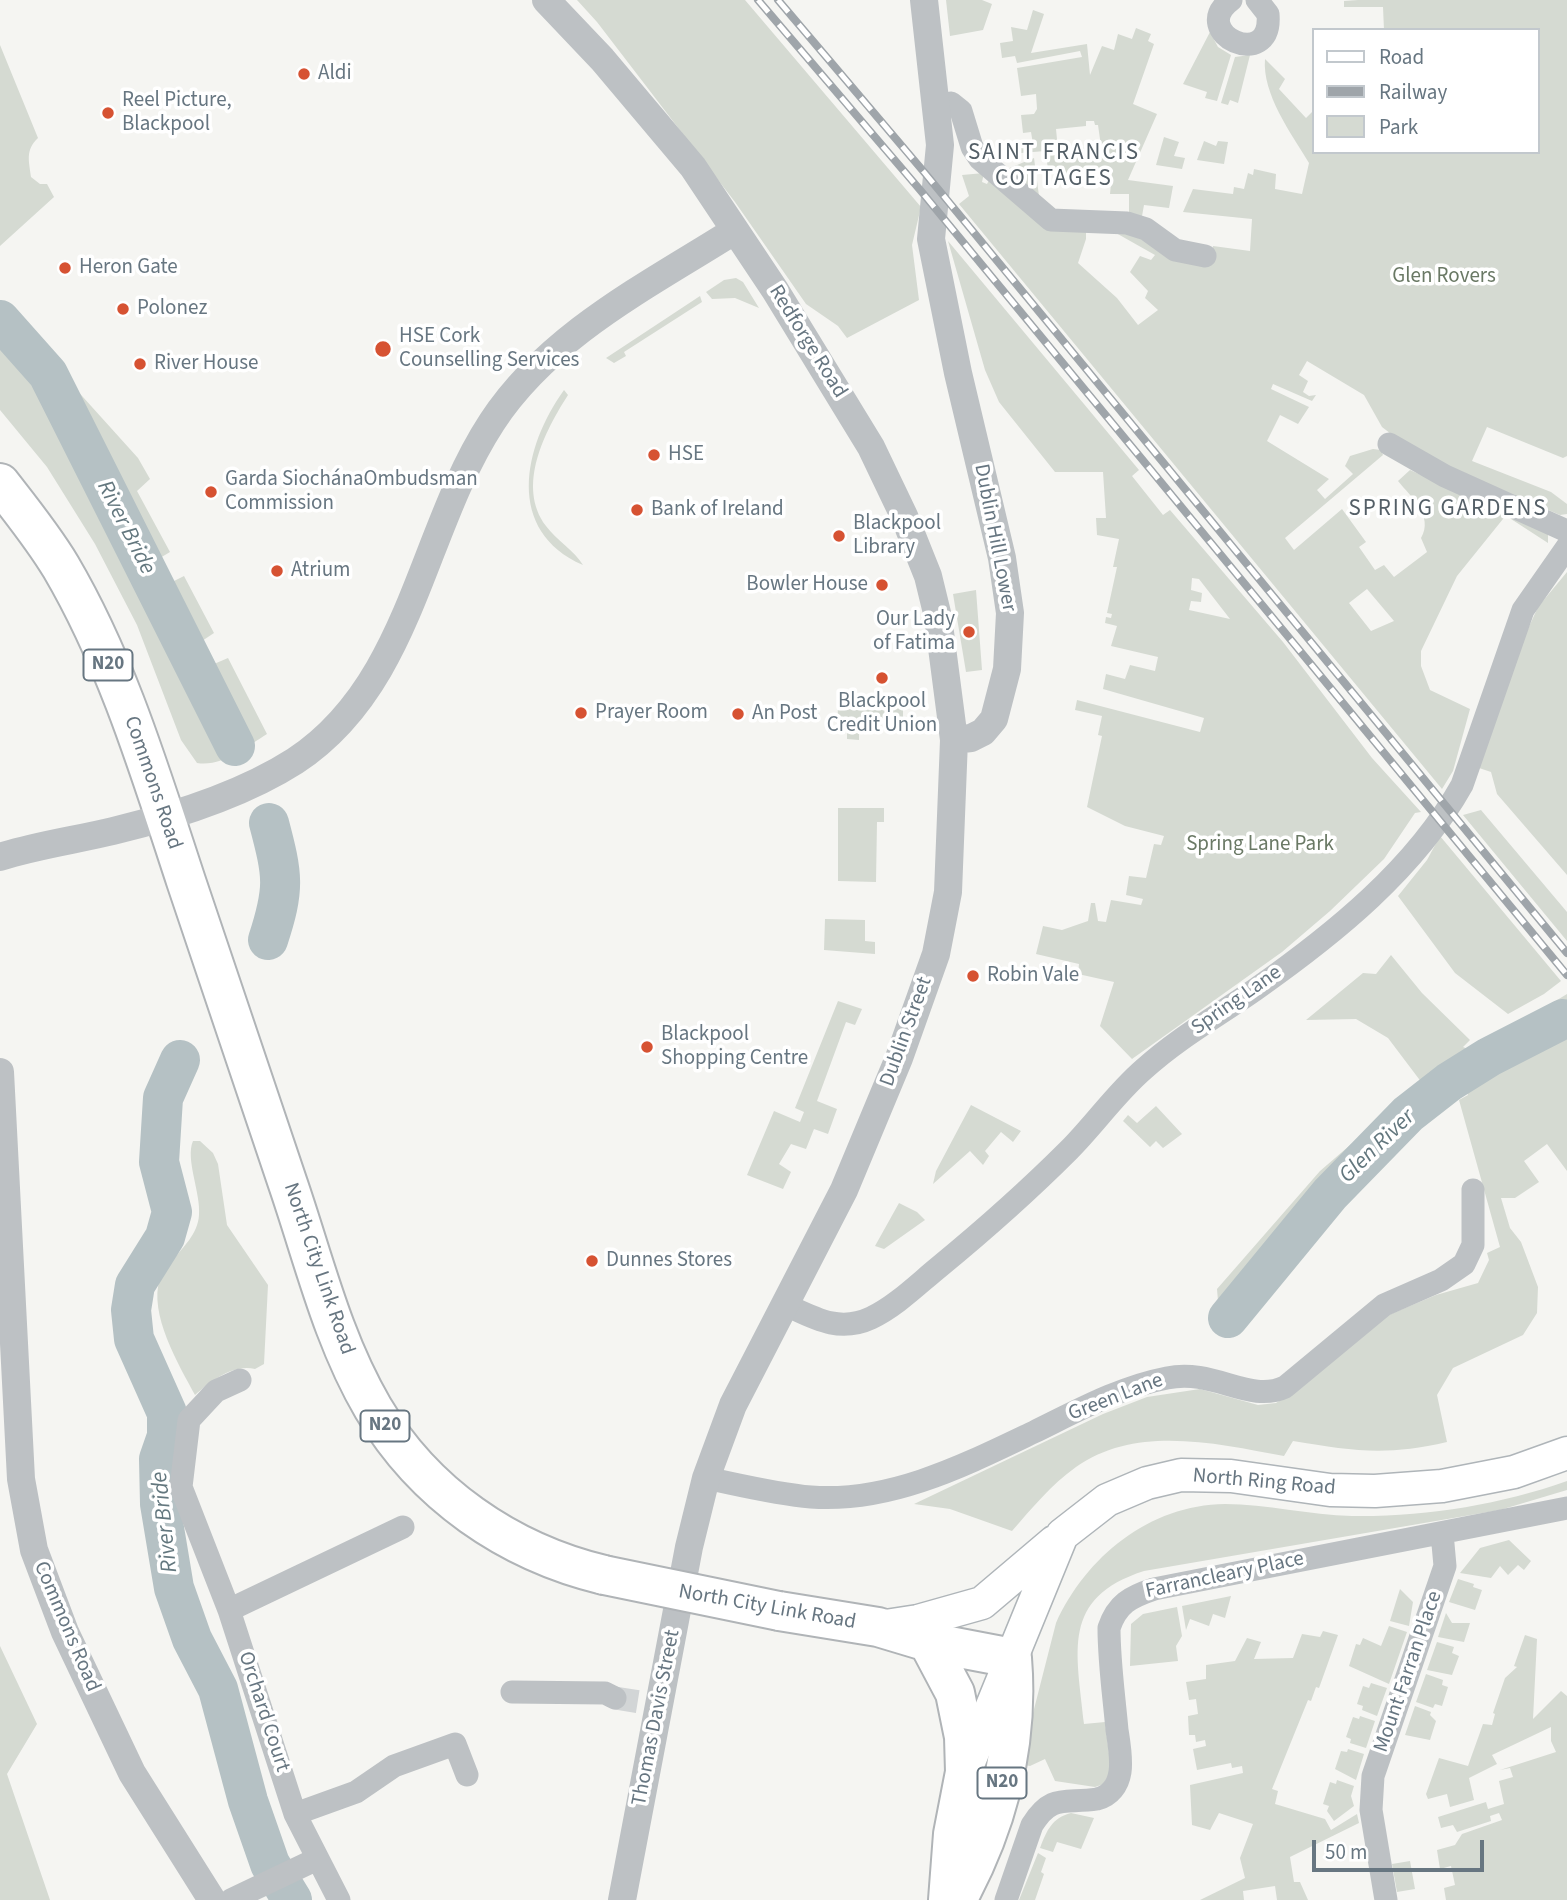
<!DOCTYPE html>
<html>
<head>
<meta charset="utf-8">
<style>
	body { margin:0 }
	#map { position:relative; width:1567px; height:1900px; overflow:hidden; background:#f5f5f2; font-family:"Source Sans 3",sans-serif }
	canvas { display:block }
	.legend { position:absolute; left:1312px; top:28px; width:228px; height:126px; box-sizing:border-box; background:#fff; border:2px solid #c2c8cd; margin:0; padding:9px 12px; list-style:none; font-size:21px; color:#677681 }
	.legend li { display:flex; align-items:center; gap:14px; height:35px }
	.legend b { width:35px; border:2px solid #c2c8cd }
	.scale { position:absolute; left:1312px; top:1840px; width:172px; height:32px; box-sizing:border-box; border:4px solid #677681; border-top:0; padding-left:9px; font-size:21px; line-height:24px; white-space:nowrap; color:#677681; -webkit-text-stroke:5px #fff; paint-order:stroke }
</style>
</head>
<body>
<div id="map">
<canvas width="1567" height="1900"></canvas>
<ul class="legend">
<li><b style="height:9px;background:#fff"></b>Road</li>
<li><b style="height:9px;background:#9fa5aa"></b>Railway</li>
<li><b style="height:19px;background:#d5dad2"></b>Park</li>
</ul>
<div class="scale">50 m</div>
</div>
<script>
const g = document.querySelector('canvas').getContext('2d');
g.lineJoin = 'round';
function fillPath(path, color) {
  g.fillStyle = color;
  g.fill(path, 'evenodd');
}
function trace(path, color, width, dash) {
  g.strokeStyle = color;
  g.lineWidth = width;
  g.lineCap = dash ? 'butt' : 'round';
  g.setLineDash(dash || []);
  g.stroke(path);
}
function drawText(font, color, halo, rows, align = 'center') {
  g.font = font + ' "Source Sans 3",sans-serif';
  g.lineWidth = 7;
  g.setLineDash([]);
  g.textBaseline = 'middle';
  g.strokeStyle = halo;
  g.fillStyle = color;
  for (const [text, x, y, turn = 0] of rows) {
    g.save();
    g.translate(x, y);
    g.rotate((+turn || 0) * Math.PI / 180);
    g.textAlign = isNaN(turn) ? turn : align;
    if (halo) g.strokeText(text, 0, 0);
    g.fillText(text, 0, 0);
    g.restore();
  }
}
const green = new Path2D(`
	M577,0H745L921,207L912,245L919,300L847,338L838,326L806,304L735,202L597,22Z
	M946,0H982L992,4L983,30L950,36Z
	M1358,0H1567V456L1563,458L1487,427L1472,461L1551,492L1567,504V514L1560,515L1436,462L1399,440L1382,427L1364,395L1307,361L1299,375L1308,381L1303,392L1309,396L1316,395L1312,401L1273,384L1271,389L1309,407L1298,424L1280,415L1267,441L1329,479L1317,490L1325,499L1353,474L1345,466L1350,456L1373,449L1381,450L1383,455L1285,538L1294,550L1342,509L1366,542L1359,547L1375,570L1384,565L1394,577L1427,552L1421,538C1434,516 1411,497 1398,481L1410,470L1548,531V543L1511,519L1507,514L1457,576L1421,651V666L1430,690L1470,709L1453,771L1442,789L959,204L969,196L962,175L984,173L982,182L987,184L990,178L1086,228V239L1078,263L1117,298L1138,325L1158,310L1145,298L1148,291L1130,272L1140,256L1151,260L1155,255L1116,233L1121,230L1210,264L1213,246L1250,251L1252,219L1183,212L1193,189L1233,194L1234,187L1244,189L1248,173L1253,175L1254,169L1276,174L1275,189L1302,194L1309,163C1291,133 1262,94 1265,59L1285,79L1279,89L1306,118L1313,111V152H1537V30H1384L1383,7H1344V1ZM1367,589L1394,621L1371,631L1349,603Z
	M1033,10L1044,14L1031,53L1087,44L1090,75L1102,46L1114,50L1118,34L1132,39L1136,28L1151,34L1148,41L1154,44L1133,104L1157,114L1128,180L1173,186L1169,208L1144,205L1142,216H1129V194H1110L1112,173L1049,174L1045,151L1021,153L1020,146L1033,144L1031,132L1023,133L1021,115L1034,114L1037,109L1036,94L1021,96L1017,68L1082,57L1080,51L1017,63L1015,56L1002,58L1000,43L1013,41L1011,27L1027,30ZM1086,121H1094L1095,125H1098L1101,146L1058,150L1056,129L1086,126Z
	M1210,32L1218,47L1231,55L1217,101L1205,98L1207,92L1183,84Z
	M0,45L38,138C25,150 29,161 31,177L40,184H47L54,197L0,246Z
	M1250,55L1238,103L1230,100L1228,105L1221,103L1235,57Z
	M1164,137L1179,142L1174,156L1185,158L1182,169L1156,165Z
	M1204,141L1216,146L1218,141L1228,142L1224,164L1197,160Z
	M1034,158L1039,196L1000,172Z
	M948,241L1139,470L1132,476L1163,515L1170,510L1283,642L1372,758L1421,812L1415,813L1384,859L1330,911L1282,952L1132,1059L1100,1026L1114,982L1078,974L1079,964L1036,954L1043,926L1062,930L1088,921L1091,903H1095L1098,921L1106,922L1111,900L1141,905L1143,899L1126,895L1129,876L1146,878L1154,844L1161,845L1164,836L1125,826L1087,807L1102,736L1098,735L1102,716L1075,710L1077,700L1200,732L1204,718L1103,689L1106,674L1125,679L1130,665L1155,671L1158,657L1111,646L1117,626L1105,623L1106,617L1111,618L1112,614L1107,613L1117,567H1113L1119,539L1097,535L1096,518H1106L1103,472H1055L999,402L985,370ZM1192,578L1199,579L1230,619L1189,610L1191,601L1201,602L1202,593L1191,590Z
	M736,278L743,282L759,308L735,298L712,299L706,292L724,280Z
	M700,296L702,302L624,352L626,356L614,363L606,358Z
	M0,305L138,458L150,479L137,491L170,552L160,558L172,582L184,576L214,633L202,641L214,664L228,658L267,734C246,747 223,767 197,763L181,740L137,625L95,544L47,467L0,410Z
	M564,390L568,395C545,431 516,486 546,526C556,540 575,551 583,565C505,531 523,447 564,390Z
	M1567,572V875L1497,794L1491,772L1479,768L1527,631L1538,607Z
	M976,590L982,670L966,672L953,594Z
	M903,705V721H890V715H885L884,721L859,723V740L847,739V732H837L838,707Z
	M838,808H884V822H877L876,882L838,881Z
	M1481,810L1567,912V941L1463,815Z
	M1440,836L1561,981L1544,994L1508,1014L1455,973L1398,896L1427,860Z
	M825,919L865,920V941L875,942V954L824,950Z
	M1391,955L1422,993L1470,1040L1463,1047L1473,1051L1567,994V1171L1547,1144L1524,1161L1539,1182L1515,1198H1501L1510,1228L1521,1242L1538,1287L1537,1313L1523,1335L1453,1368L1437,1395L1447,1442C1386,1456 1353,1451 1293,1441L1284,1456C1218,1444 1137,1424 1076,1467C1051,1485 1032,1508 1012,1531L950,1509L914,1504L1103,1414L1147,1397L1200,1389L1258,1405L1276,1403L1297,1389L1379,1319L1436,1295L1478,1283L1489,1260L1487,1253L1500,1247L1459,1100L1468,1095L1465,1086C1378,1156 1306,1236 1237,1323L1219,1313L1217,1289L1320,1171L1422,1083L1388,1038L1356,1019L1306,1020L1363,973L1376,974Z
	M838,1001L862,1009L855,1025L846,1022L817,1101L837,1109L828,1134L814,1129L806,1149L791,1144L779,1164L791,1172L783,1189L747,1175L774,1111L800,1122L804,1112L795,1108Z
	M971,1105L1021,1131L1013,1142L1001,1132L985,1151L989,1156L983,1165L970,1151L933,1184L936,1171Z
	M1156,1106L1182,1134L1163,1148L1156,1141L1150,1147L1123,1121L1128,1115L1137,1123Z
	M193,1141H200L213,1153L218,1164L227,1225L268,1285L264,1364L255,1369C232,1364 212,1381 195,1395C179,1365 148,1314 160,1278C161,1273 168,1266 172,1261C183,1247 198,1234 199,1215C201,1193 185,1159 193,1141Z
	M899,1203L917,1212L925,1220L884,1249L875,1246Z
	M1567,1481V1490L1500,1510L1144,1571C1060,1598 1077,1652 1084,1724L1105,1722L1111,1769L1104,1784L1095,1787L1055,1781L1045,1759L1030,1766L1020,1764L1056,1623C1086,1557 1149,1505 1225,1504C1266,1504 1310,1515 1352,1516C1425,1517 1499,1505 1567,1481Z
	M1509,1540L1531,1561L1524,1570L1518,1565L1508,1575L1500,1566L1491,1578L1460,1573L1480,1548Z
	M1458,1579L1474,1584L1473,1587L1482,1590L1475,1610L1449,1602Z
	M1400,1589L1413,1602L1409,1626L1390,1621Z
	M1231,1596L1225,1618L1213,1614L1209,1626L1190,1619L1186,1630L1182,1606Z
	M1177,1607L1182,1636L1176,1646L1178,1661L1130,1666L1131,1624L1143,1614Z
	M1446,1613L1452,1623H1470L1464,1642L1438,1637Z
	M1389,1626L1407,1632L1389,1684L1349,1666L1356,1644L1360,1645L1363,1638L1381,1646Z
	M1323,1631L1338,1635L1319,1688L1316,1687L1311,1701L1308,1700L1272,1789L1278,1791L1275,1804L1325,1819L1331,1830L1357,1814L1359,1823L1290,1857L1294,1882H1300L1308,1900H1277L1275,1886L1243,1891L1244,1900H1200L1245,1878L1240,1858L1253,1824L1219,1813L1210,1830L1192,1825L1190,1785L1243,1773L1242,1766L1232,1768L1231,1763L1197,1770L1193,1749L1206,1746L1205,1740L1196,1742L1195,1735H1189L1188,1716L1198,1714L1196,1699L1189,1700L1186,1682L1206,1679V1665L1235,1661L1247,1638L1261,1642L1254,1659L1293,1658L1302,1634L1320,1637Z
	M1525,1635L1537,1639L1533,1719L1561,1691L1567,1696V1900H1446L1444,1888L1455,1885L1451,1866L1440,1869L1437,1850L1455,1845L1462,1834L1502,1820L1499,1813L1490,1816L1491,1821L1457,1832L1453,1825L1441,1828L1438,1817L1486,1802L1488,1809L1504,1804L1499,1781L1513,1777L1510,1768L1500,1770L1556,1752L1551,1741V1727L1492,1755L1497,1764L1469,1778L1474,1800L1450,1807L1447,1794L1428,1799L1426,1794L1439,1758L1468,1766L1483,1724L1492,1725L1495,1714L1493,1713L1505,1678L1517,1667L1514,1666Z
	M1437,1642L1454,1647L1452,1653L1459,1656L1452,1675L1427,1670Z
	M0,1646L37,1724L7,1774L50,1900H0Z
	M1426,1674L1443,1680L1442,1685L1448,1687L1442,1706L1435,1704L1433,1708L1416,1702Z
	M1371,1683L1387,1688L1377,1716L1362,1710L1363,1706L1357,1704L1363,1686L1369,1688Z
	M1415,1706L1431,1712L1430,1715L1436,1721L1430,1740L1405,1735Z
	M1360,1716L1375,1721L1366,1748L1350,1743L1351,1739L1346,1737L1353,1717L1359,1719Z
	M1348,1749L1364,1754L1356,1780L1335,1769L1341,1751L1347,1752Z
	M1337,1780L1354,1786L1351,1796L1354,1806L1334,1821L1327,1811L1329,1806L1323,1804L1330,1782L1336,1784Z
	M1071,1813L1094,1818L1081,1849L1057,1842L1053,1852L1040,1848C1047,1830 1052,1818 1071,1813Z
	M1038,1853L1046,1858L1041,1872L1044,1874L1035,1900H1019Z
	M1410,1861L1415,1889L1397,1892L1392,1864Z`);
const river = new Path2D(`
	M0,320L48,374L235,746
	M268,940C285,888 283,876 269,823
	M180,1060L163,1098L159,1162L172,1212L165,1237L135,1285L131,1310L134,1339L167,1413V1436L159,1459L160,1504L174,1588L192,1639L218,1689L248,1801L270,1864L292,1900
	M1228,1318L1330,1194L1408,1114L1449,1082L1489,1057L1563,1019`);
const minorTunnel = new Path2D(`
	M615,1698L659,1705`);
const minor = new Path2D(`
	M1231,0C1187,33 1273,73 1268,14L1257,0
	M936,106L951,103L961,111L972,147L980,159L1051,220L1127,223L1146,229L1175,250L1205,256
	M1389,444L1445,476L1567,531
	M786,1305C814,1318 839,1333 871,1318C896,1306 917,1285 939,1267C984,1230 1027,1192 1069,1150C1095,1124 1116,1093 1144,1069C1178,1038 1219,1015 1256,989C1334,934 1415,869 1462,785L1523,610L1567,547
	M240,1380L216,1391L189,1420L181,1487L229,1610L295,1814L339,1900
	M706,1478C740,1485 776,1494 811,1497C890,1503 965,1465 1034,1432C1077,1411 1120,1387 1167,1378C1214,1368 1249,1404 1285,1387L1384,1305L1441,1280L1464,1264L1473,1245V1190
	M229,1610L403,1527
	M512,1692L605,1693L615,1698
	M295,1814L356,1792L394,1766L455,1744L467,1775
	M231,1900L317,1859
	M1006,1900L1032,1825C1052,1793 1065,1804 1097,1799C1110,1796 1118,1785 1120,1772C1122,1759 1119,1743 1117,1730C1114,1696 1109,1662 1109,1628C1117,1604 1130,1597 1154,1589L1567,1508
	M1386,1900L1371,1810L1373,1776L1445,1566L1442,1533`);
const tertiary = new Path2D(`
	M546,0L602,59L693,167L775,290L871,447L904,516L928,576L938,617L954,740L948,892L936,954L899,1058L844,1190L733,1405L706,1478L689,1547L622,1900
	M924,0L940,145L931,239L958,373L1002,558L1010,613L1007,669L994,719L983,732L971,738L954,740
	M0,857C37,845 76,840 113,831C175,816 242,795 295,761C412,684 420,532 492,422C549,335 647,286 734,231
	M0,1072L21,1479L34,1550L65,1632L132,1773L212,1900`);
const secondary = new Path2D(`
	M879,1627L918,1621L982,1603L1054,1542
	M967,1767L1062,1535L1107,1500L1147,1483L1181,1475L1231,1476L1330,1490L1375,1491L1442,1486L1514,1472L1567,1453`);
const trunk = new Path2D(`
	M0,483C21,510 43,537 61,567C118,664 151,775 186,881C220,982 254,1083 288,1184C314,1260 332,1338 373,1408C424,1494 508,1552 604,1575
	M779,1611L878,1627L928,1642L1012,1658C1019,1743 998,1825 957,1900
	M928,1642L955,1693L964,1737L965,1772L953,1834L948,1900`);
const rail = new Path2D(`
	M758,0L921,191L1567,975
	M778,0L924,172L1567,953`);
const trunkBridge = new Path2D(`
	M604,1575L779,1611`);
const markers = [
	[304,74,7,"#d65232"],
	[108,113,7,"#d65232"],
	[65,268,7,"#d65232"],
	[123,309,7,"#d65232"],
	[383,349,9,"#d65232"],
	[140,364,7,"#d65232"],
	[654,455,7,"#d65232"],
	[211,492,7,"#d65232"],
	[637,510,7,"#d65232"],
	[839,536,7,"#d65232"],
	[277,571,7,"#d65232"],
	[882,585,7,"#d65232"],
	[969,632,7,"#d65232"],
	[882,678,7,"#d65232"],
	[581,713,7,"#d65232"],
	[738,714,7,"#d65232"],
	[973,976,7,"#d65232"],
	[647,1047,7,"#d65232"],
	[592,1261,7,"#d65232"]
];
const shields = [
	[108,665,49],
	[385,1426,49],
	[1002,1783,49]
];
const shieldNames = [
	["N20",108,665],
	["N20",385,1426],
	["N20",1002,1783]
];
const poiNames = [
	["Aldi",318,74],
	["Reel Picture,",122,101],
	["Blackpool",122,125],
	["Heron Gate",79,268],
	["Polonez",137,309],
	["HSE Cork",399,337],
	["Counselling Services",399,361],
	["River House",154,364],
	["HSE",668,455],
	["Garda SiochánaOmbudsman",225,480],
	["Commission",225,504],
	["Bank of Ireland",651,510],
	["Blackpool",853,524],
	["Library",853,548],
	["Atrium",291,571],
	["Bowler House",868,585,"right"],
	["Our Lady",955,620,"right"],
	["of Fatima",955,644,"right"],
	["Blackpool",882,702,"center"],
	["Credit Union",882,726,"center"],
	["Prayer Room",595,713],
	["An Post",752,714],
	["Robin Vale",987,976],
	["Blackpool",661,1035],
	["Shopping Centre",661,1059],
	["Dunnes Stores",606,1261]
];
const parkNames = [
	["Glen Rovers",1444,277],
	["Spring Lane Park",1260,845]
];
const streetNames = [
	["Redforge Road",807,342,58],
	["Dublin Hill Lower",994,538,79],
	["Commons Road",152,783,71],
	["Spring Lane",1237,1001,-35],
	["Dublin Street",907,1032,-70],
	["North City Link Road",318,1269,71],
	["Green Lane",1116,1398,-21],
	["North Ring Road",1264,1483,5],
	["Farrancleary Place",1225,1576,-12],
	["North City Link Road",767,1608,10],
	["Commons Road",66,1627,67],
	["Mount Farran Place",1409,1672,-71],
	["Orchard Court",263,1712,72],
	["Thomas Davis Street",657,1718,-79]
];
const neighbourhoodNames = [
	["SAINT FRANCIS",1054,154],
	["COTTAGES",1054,180],
	["SPRING GARDENS",1448,510]
];
const waterNames = [
	["River Bride",125,528,63],
	["Glen River",1378,1147,-44],
	["River Bride",166,1522,-96]
];
fillPath(green, '#d5dad2');
trace(river, '#b5c1c4', 40);
trace(minorTunnel, '#d2d5d6', 23, [23, 11]);
trace(secondary, '#afb5b9', 35);
trace(trunk, '#b0b4b7', 42);
trace(minor, '#bdc1c4', 23);
trace(tertiary, '#bdc1c4', 28);
trace(secondary, '#fff', 32);
trace(trunk, '#fff', 38);
trace(rail, '#9fa5aa', 8);
trace(rail, '#fff', 5, [16]);
trace(trunkBridge, '#b0b4b7', 42, []);
trace(trunkBridge, '#fff', 38);
for (const [x, y, r, color] of markers) {
  const dot = new Path2D();
  dot.arc(x, y, r, 0, 2 * Math.PI);
  g.fillStyle = color;
  g.fill(dot);
  trace(dot, '#fff', 2.5);
}
for (const [x, y, w] of shields) {
  const box = new Path2D();
  box.roundRect(x - w / 2, y - 15.5, w, 31, 5);
  g.fillStyle = '#fff';
  g.fill(box);
  trace(box, '#677681', 2);
}
drawText('bold 19px', '#677681', null, shieldNames);
drawText('21px', '#677681', '#fff', poiNames, 'left');
drawText('21px', '#6a7965', '#fff', parkNames);
drawText('21px', '#677681', '#fff', streetNames);
g.letterSpacing = '2px';
drawText('23px', '#545f67', '#fff', neighbourhoodNames);
g.letterSpacing = '0px';
drawText('italic 23px', '#63777e', '#fff', waterNames);
</script>
</body>
</html>
